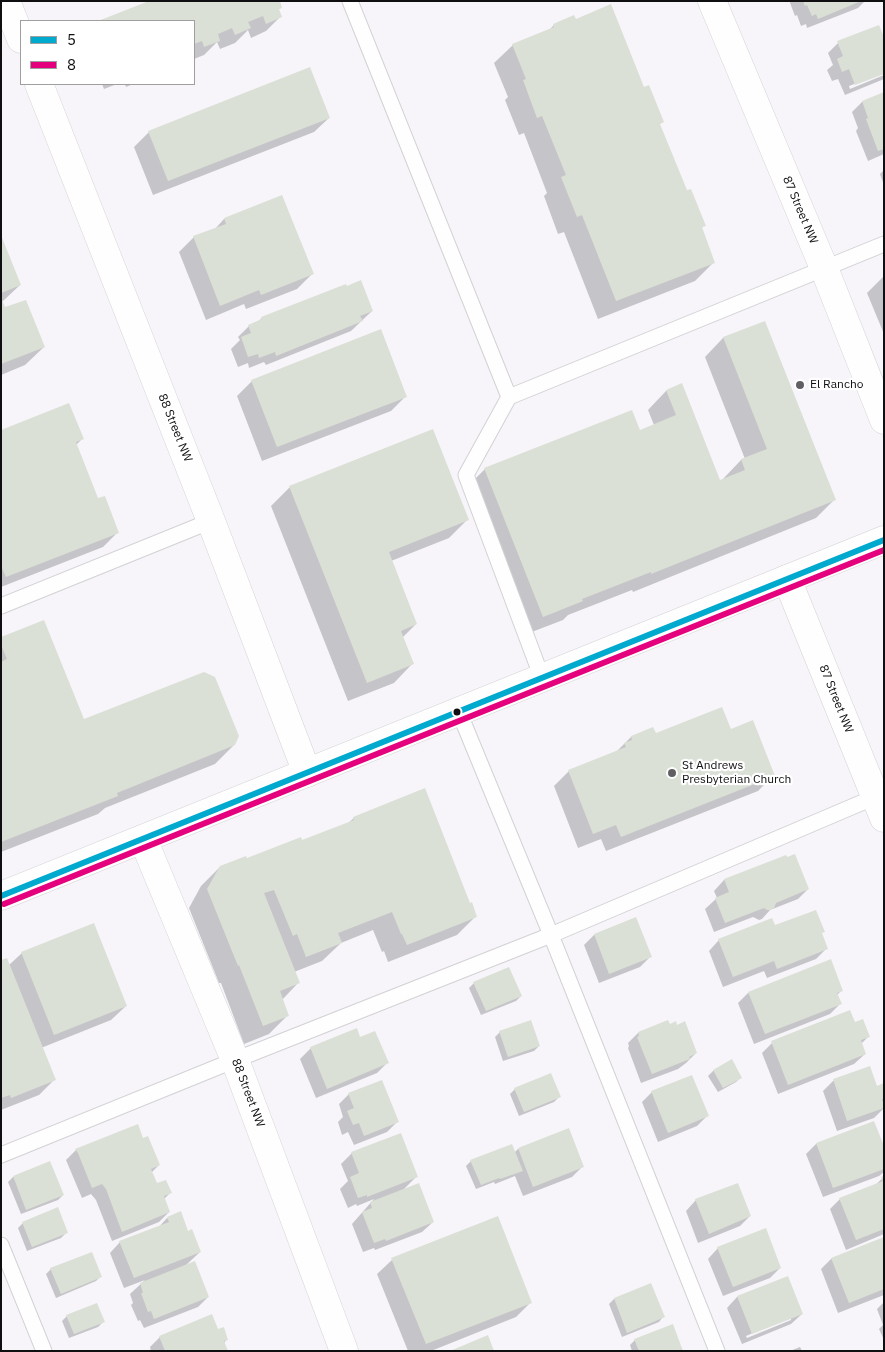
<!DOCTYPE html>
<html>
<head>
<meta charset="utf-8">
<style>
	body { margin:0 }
	#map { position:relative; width:885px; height:1352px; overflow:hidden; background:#f7f5fa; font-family:"IBM Plex Sans",sans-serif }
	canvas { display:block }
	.frame { position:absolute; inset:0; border:2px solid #0f0e11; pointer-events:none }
	.legend { position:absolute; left:20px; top:20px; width:175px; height:65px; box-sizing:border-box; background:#fff; border:1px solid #9f9fa0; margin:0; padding:6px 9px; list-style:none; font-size:15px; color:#0f0e11 }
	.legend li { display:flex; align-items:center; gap:10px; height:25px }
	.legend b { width:25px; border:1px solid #9f9fa0 }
</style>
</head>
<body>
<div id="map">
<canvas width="885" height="1352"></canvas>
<div class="frame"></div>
<ul class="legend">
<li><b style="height:6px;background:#00a9ce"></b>5</li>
<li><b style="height:6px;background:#e5007d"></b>8</li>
</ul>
</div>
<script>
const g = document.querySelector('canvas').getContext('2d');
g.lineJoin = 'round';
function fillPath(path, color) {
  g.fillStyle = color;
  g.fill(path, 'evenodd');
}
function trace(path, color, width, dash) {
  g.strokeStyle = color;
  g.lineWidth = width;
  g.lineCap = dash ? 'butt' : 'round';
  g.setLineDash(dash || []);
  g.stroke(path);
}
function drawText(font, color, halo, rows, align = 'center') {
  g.font = font + ' "IBM Plex Sans",sans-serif';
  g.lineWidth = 4.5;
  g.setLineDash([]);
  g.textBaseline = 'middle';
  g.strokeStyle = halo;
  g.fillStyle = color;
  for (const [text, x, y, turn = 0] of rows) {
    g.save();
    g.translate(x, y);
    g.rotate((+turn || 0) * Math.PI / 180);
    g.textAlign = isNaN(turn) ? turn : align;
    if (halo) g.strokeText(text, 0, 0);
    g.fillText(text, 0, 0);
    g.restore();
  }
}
const shadow = new Path2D(`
	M152,1L281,7L278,10L281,16L266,31L251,38L248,30L235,43L220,49L217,42L204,55L194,59V21H101Z
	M791,1H865L858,8L807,28L806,24L801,26L797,15L795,16L790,3Z
	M554,25L643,89L662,122L659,125L686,192L704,225L701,229L714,262L695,281L598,319L564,232L558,234L544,196L547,193L524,133L519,135L505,100L508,97L494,63L513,45L547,32Z
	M838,43L884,73L849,86L850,89L884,75V79L845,95L838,79L832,81L827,70L833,65L828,53Z
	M102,84H117L104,89Z
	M125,84H133L126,87Z
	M884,94V154L868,161L856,131L858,128L852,112L862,102Z
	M329,118L314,132L153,195L134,147L149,132Z
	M884,170V185L880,174Z
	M282,196L312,274L297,289L246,309L244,304L206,320L179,252L194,237L214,230L224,219Z
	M1,238L20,285L2,302L5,309L44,347L25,365L1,375Z
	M884,276V334L867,293Z
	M372,311L351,331L266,365L264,362L249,368L248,363L238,367L231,349L240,340L238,337L249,326L256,323L262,318Z
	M764,322L834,500L816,518L633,592L632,590L568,615L563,620L524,635L466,488L485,469L639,431L654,425L648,410L666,391L681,385L719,481L723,480V479L741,460L745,459L705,357L723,338Z
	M252,381L406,396L391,411L262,461L237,396Z
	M1,431L82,439L75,446L97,500L118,532L103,547L1,587Z
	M290,487L468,519L449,538L391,561L416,624L402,638L412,664L394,683L348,701L271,506Z
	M1,639L83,721L234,745L215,764L105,808L98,814L1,852Z
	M730,731L773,776L758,791L606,851L601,839L578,848L554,786L569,771L616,752L631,737Z
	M354,818L470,905L476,916L457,935L388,962L384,951L382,952L373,930L341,943L322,961L294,972L298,983L282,1000L288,1015L269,1034L244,1044L221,983H219L189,908L201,886L220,867L301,842L348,823Z
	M786,856L808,889L798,899L770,910L762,919L759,920L753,917L714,932L705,909L717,898L714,891L724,880Z
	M635,918L650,957L640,967L599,983L584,945L594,935Z
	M775,927L821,934L826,949L816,959L767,978L764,971L723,987L709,951L719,940Z
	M22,953L126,1006L111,1020L41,1048L54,1080L39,1095L1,1110V961L9,965Z
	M474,983L521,996L516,1001L481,1015L469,988Z
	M842,990L837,995L840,1004L830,1014L754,1044L738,1003L748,993Z
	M668,1021L669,1025L696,1053L686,1063L678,1069L641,1083L628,1048L629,1046L628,1043L638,1033Z
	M854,1024L869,1036L861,1044L865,1054L854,1064L778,1094L762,1053L772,1043Z
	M500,1032L539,1046L534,1051L503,1061L495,1037Z
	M360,1038L387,1063L377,1073L316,1098L300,1059L311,1048Z
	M731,1060L741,1077L736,1082L718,1092L708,1076L713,1071Z
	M869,1068L876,1087L884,1085V1101L882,1102L884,1108L874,1118L837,1131L823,1091L833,1081Z
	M515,1089L559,1097L554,1102L519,1116L510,1094Z
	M652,1092L707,1116L697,1126L658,1142L642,1102Z
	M349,1094L397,1122L387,1132L354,1145L348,1132L342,1135L338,1122L343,1117L339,1104Z
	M143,1140L159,1165L151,1173L156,1185L170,1193L164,1199L169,1212L159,1222L112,1241L96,1200L91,1194L82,1198L66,1160L76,1150Z
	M816,1144L884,1150V1172L879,1176L823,1197L806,1154Z
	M518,1149L583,1166L572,1177L523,1196L515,1176L495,1184L494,1182L476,1189L466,1166L471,1161L514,1153Z
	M352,1153L417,1176L403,1190L433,1222L422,1232L375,1250L374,1248L363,1252L352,1224L374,1199L357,1206L356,1204L348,1208L340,1189L348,1181L341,1164Z
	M13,1177L63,1195L58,1200L21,1214L8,1182Z
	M884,1177V1234L846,1250L830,1209L840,1199L874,1186Z
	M696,1200L750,1216L740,1226L698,1243L686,1211Z
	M167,1218L187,1232L200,1252L185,1266L208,1297L198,1307L144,1328L140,1320L138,1321L131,1305L133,1303L130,1294L145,1280L124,1288L110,1253L120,1242L158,1228Z
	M23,1223L66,1233L61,1238L27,1251L18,1228Z
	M884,1238V1295L838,1313L821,1269L831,1259Z
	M718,1248L780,1268L770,1278L723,1296L708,1259Z
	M392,1260L530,1303L516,1317L431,1351H408L377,1274Z
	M51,1269L101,1276L96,1281L56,1298L46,1274Z
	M787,1277L802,1314L791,1324L742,1344L727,1308L737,1297ZM791,1317V1320L747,1338L746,1336Z
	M650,1285L663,1317L659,1322L622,1337L609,1304L614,1299Z
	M884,1302V1340L879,1329L883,1325L877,1309Z
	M67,1316L103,1322L98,1327L69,1338L62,1321Z
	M218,1331L227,1339L224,1343L227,1351H151L150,1347L160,1337Z
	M635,1340L682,1351H632L630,1345Z
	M800,1347L802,1351H790Z`);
const building = new Path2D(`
	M149,1H280L282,8L279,9L282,17L266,24L263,16L248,22L251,28L235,35L232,28L218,34L220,41L204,47L202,41L194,44V21H98Z
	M803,1H861L818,19L816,14L812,16L807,5L805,6Z
	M611,4L644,87L649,85L664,122L660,124L687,190L691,189L706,226L702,227L715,263L616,301L582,215L577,217L561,177L566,175L542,116L537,118L523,80L526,79L512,44L554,27L553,24L574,15L576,19Z
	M879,25L884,37V74L855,85L849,69L842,72L837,59L843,56L837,41Z
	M310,67L330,118L168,181L148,131Z
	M884,92V149L878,151L866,119L868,118L862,101Z
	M282,195L314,274L261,295L259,290L220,306L193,236L226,224L224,218Z
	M1,235L21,285L1,293Z
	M361,280L373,311L360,316L363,321L276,356L275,352L259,358L258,354L248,357L241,337L251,333L248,325L262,319L261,317L346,284L347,286Z
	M1,297L5,307L26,300L45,347L1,364Z
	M765,321L836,500L651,574V572L582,599L583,601L543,617L484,468L632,410L640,430L676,415L666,390L682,383L720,480L745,470L741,459L767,449L723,337Z
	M381,329L407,397L277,447L251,380Z
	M69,403L84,439L76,442L98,498L105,496L119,533L6,577L1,566V430Z
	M433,429L469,520L389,552L417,624L401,631L414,664L367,683L289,486Z
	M44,620L84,719L204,672L215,677L239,736L235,745L117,793L118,796L1,842V662L7,659L1,645V637Z
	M722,707L731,729L753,720L775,776L621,837L616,825L593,834L568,770L626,747L624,743L632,740L631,736L653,727L656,733Z
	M425,788L470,903L472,902L477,917L407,945L402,934H401L392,912L338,933L342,943L306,957L297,934L293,936L274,890L264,893L300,983L280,991L289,1016L263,1026L239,965L238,966L207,889L220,866L246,856L247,858L301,837L302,840L354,820L353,817Z
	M795,854L809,889L776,903L774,908L770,910H767L764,908L725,923L715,898L729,892L724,879L786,855L787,857Z
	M816,910L825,932L822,933L828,949L777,969L774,961L733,977L718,939L772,918L775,925Z
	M636,917L652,957L609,974L594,934Z
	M94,923L127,1006L54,1035L21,952Z
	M7,958L56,1080L11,1098L10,1095L1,1098V960Z
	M831,959L843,991L837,993L842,1004L765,1034L748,992Z
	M509,967L522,996L486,1011L473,982Z
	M850,1010L855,1022L863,1019L870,1037L861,1040L866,1054L788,1085L771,1041Z
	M531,1020L540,1046L508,1057L499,1031Z
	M668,1020L670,1024L676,1021L677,1025L685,1021L697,1053L689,1057L690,1059L652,1074L637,1037L639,1036L638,1032Z
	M357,1028L360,1037L375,1031L389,1063L327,1089L310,1047Z
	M732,1059L742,1078L723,1088L713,1070Z
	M870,1066L877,1086L884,1083V1098L882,1099L884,1108L847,1121L833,1079Z
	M551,1073L561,1097L524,1112L514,1088Z
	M692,1075L709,1116L668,1133L651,1091Z
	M382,1080L399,1122L364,1136L359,1123L353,1125L347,1111L354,1108L348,1093Z
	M874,1121L884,1146V1169L833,1188L816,1143Z
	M138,1124L143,1138L148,1136L160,1165L151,1169L157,1183L166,1180L172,1193L164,1196L170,1212L122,1232L106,1189L102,1184L92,1188L78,1153L75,1149Z
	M569,1128L584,1167L533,1187L518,1148Z
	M401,1133L418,1177L367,1197V1195L358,1198L350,1177L359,1173L351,1152Z
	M512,1144L523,1171L500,1179L499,1178L481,1185L470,1160Z
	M50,1161L64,1195L26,1210L13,1176Z
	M884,1176V1229L856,1240L839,1198L883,1181L881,1177Z
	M419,1183L434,1222L386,1241L385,1239L374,1243L362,1212L372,1208L370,1202Z
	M738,1183L751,1216L709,1234L695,1199Z
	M58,1207L68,1233L32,1247L22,1222Z
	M181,1211L188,1231L192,1229L201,1252L134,1278L119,1241L169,1222L167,1217Z
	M498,1216L532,1303L426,1344L391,1258Z
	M766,1228L781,1268L733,1287L717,1247Z
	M884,1237V1289L849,1303L831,1258Z
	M92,1252L102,1277L61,1294L50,1268Z
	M195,1261L209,1297L154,1319L151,1311L148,1312L141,1293H143L140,1283Z
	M788,1276L803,1314L752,1334L737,1296Z
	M651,1283L665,1317L627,1333L614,1298Z
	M97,1303L105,1322L74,1334L66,1315Z
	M212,1314L218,1329L224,1327L228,1340L224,1341L228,1351H165L159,1336Z
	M673,1324L683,1351H639L634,1339Z
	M488,1335L494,1351H450Z`);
const service = new Path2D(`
	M350,1L509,397L884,244
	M509,397L466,475L542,678
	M1,606L211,521
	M459,712L551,935L717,1351
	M1,1155L235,1060L551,935L875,797
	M1,1245L44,1351`);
const minor = new Path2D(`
	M6,1L21,39
	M712,1L824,268L884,420
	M39,84L211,521L307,773
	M787,579L884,818
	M143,839L235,1060L344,1351`);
const secondary = new Path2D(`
	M1,896L884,540`);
const bus1 = new Path2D(`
	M1,896L884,540`);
const bus2 = new Path2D(`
	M4,904L884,550`);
const markers = [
	[800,385,5,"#605f63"],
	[457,712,4.5,"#0f0e11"],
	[672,773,5,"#605f63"]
];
const streetNames = [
	["87 Street NW",800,210,67],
	["88 Street NW",175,428,68],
	["87 Street NW",836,699,68],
	["88 Street NW",248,1093,69]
];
const poiNames = [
	["El Rancho",810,385],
	["St Andrews",682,766],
	["Presbyterian Church",682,780]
];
fillPath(shadow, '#0003');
fillPath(building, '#dae0d5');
trace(service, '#d2d1d4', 17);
trace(minor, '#d2d1d4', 29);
trace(secondary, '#d2d1d4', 29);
trace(service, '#fefefe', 15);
trace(minor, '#fefefe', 28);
trace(secondary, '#fefefe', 28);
trace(bus1, '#00a9ce', 6);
trace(bus2, '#e5007d', 6);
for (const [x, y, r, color] of markers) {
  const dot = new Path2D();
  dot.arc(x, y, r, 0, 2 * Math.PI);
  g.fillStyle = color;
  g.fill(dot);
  trace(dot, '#fff', 2);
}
drawText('12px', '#0f0e11', '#fff', streetNames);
drawText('12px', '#0f0e11', '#fff', poiNames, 'left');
</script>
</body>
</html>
